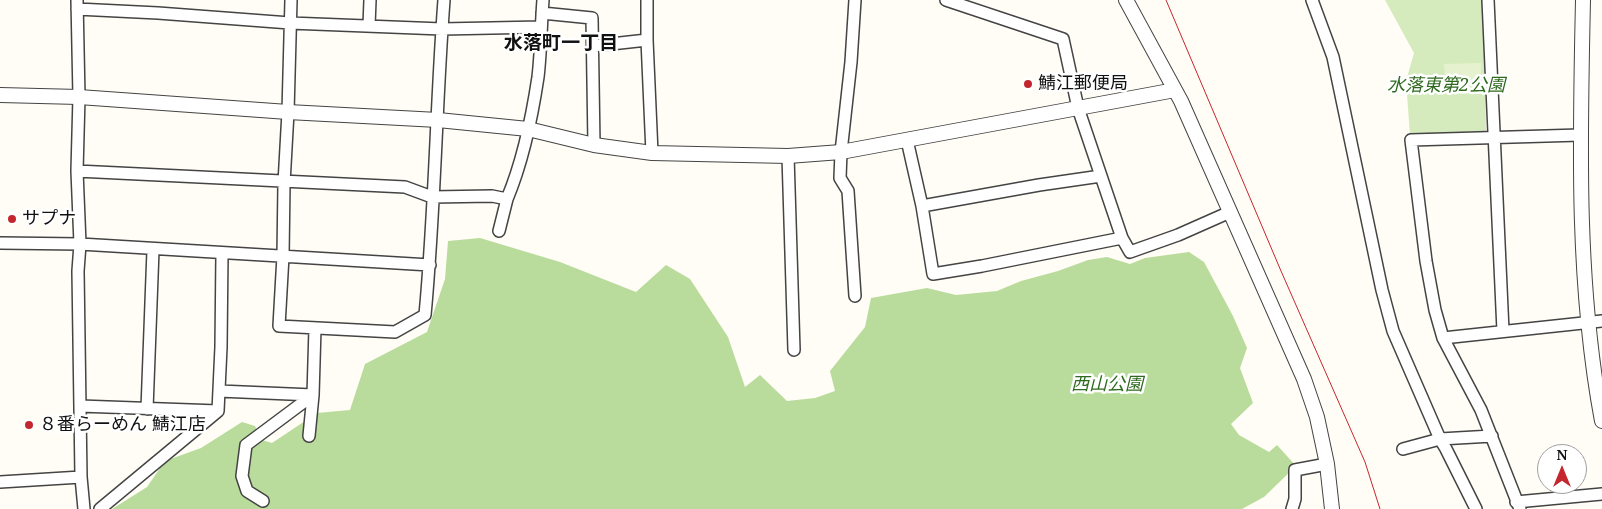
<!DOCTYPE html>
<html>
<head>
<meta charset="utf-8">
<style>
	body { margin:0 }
	#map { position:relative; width:1602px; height:509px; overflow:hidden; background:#fffdf5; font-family:"Noto Serif",serif }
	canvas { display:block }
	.north { position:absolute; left:1537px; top:444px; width:50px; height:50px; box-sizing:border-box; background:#fff; border:1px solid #a0a0a0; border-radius:50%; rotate:0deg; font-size:14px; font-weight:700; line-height:20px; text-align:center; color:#111 }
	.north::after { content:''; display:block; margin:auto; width:18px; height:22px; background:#c4262e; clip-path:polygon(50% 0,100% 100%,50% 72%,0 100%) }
</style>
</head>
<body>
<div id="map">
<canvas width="1602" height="509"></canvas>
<div class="north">N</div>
</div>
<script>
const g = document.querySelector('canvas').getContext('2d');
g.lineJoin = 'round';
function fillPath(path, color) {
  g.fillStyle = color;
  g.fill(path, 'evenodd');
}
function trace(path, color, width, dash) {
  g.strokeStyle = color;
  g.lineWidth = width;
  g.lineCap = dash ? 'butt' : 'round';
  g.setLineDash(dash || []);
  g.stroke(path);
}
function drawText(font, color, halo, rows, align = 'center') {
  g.font = font + ' "Noto Serif","Noto Sans JP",serif';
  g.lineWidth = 5;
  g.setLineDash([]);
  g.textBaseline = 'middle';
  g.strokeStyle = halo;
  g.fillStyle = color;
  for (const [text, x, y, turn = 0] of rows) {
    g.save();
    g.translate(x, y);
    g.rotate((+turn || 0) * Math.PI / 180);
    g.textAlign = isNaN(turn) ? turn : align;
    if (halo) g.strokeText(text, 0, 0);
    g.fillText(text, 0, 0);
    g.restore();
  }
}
const green = new Path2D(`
	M1385,0H1484L1486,131L1410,135L1406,81L1414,53Z`);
const forest = new Path2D(`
	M480,238L560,262L636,292L666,265L690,279L728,337L745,387L760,375L787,401L815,398L835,391L830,371L865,327L871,298L927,288L956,295L997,291L1021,281L1058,271L1088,260L1107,257L1130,264L1145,258L1189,252L1204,262L1233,316L1247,348L1240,368L1253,403L1231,424L1239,435L1269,452L1277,445L1296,466L1264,497L1242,509H112L147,487L165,461L201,448L242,422L255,426L262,440L272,443L317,413L350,410L365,364L427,332L445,279L448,241Z`);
const pitch = new Path2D(`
	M1481,63L1482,93H1446L1444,64Z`);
const minor = new Path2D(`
	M291,0L288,112L284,183L283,256L279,326L395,332L425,315C435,210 436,105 444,0
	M647,0V40L652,153
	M855,0L851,62L841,152L840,178L848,191L855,296
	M946,0L1063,39L1078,108L1122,238L1130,252L1178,235L1230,212
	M1312,0L1333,57L1382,290L1393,331L1440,439L1446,449L1476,509
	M1488,0L1503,331
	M77,9L158,13L290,23L442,29L541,27
	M542,13L592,18L594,145
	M369,26L370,0
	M593,46L647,40
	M907,140L922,206L933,274L982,266L1122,238
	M788,156L794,350
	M77,171L405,187L432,197L492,196L507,199C523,161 532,117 538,77C541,52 541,25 543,0
	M922,206L1039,185L1101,176
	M499,231L507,199
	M0,243L80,244L430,265
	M1443,338L1602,321
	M219,391L313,395L315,328
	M80,406L218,411L221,347L222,253
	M147,409L153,250
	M1403,449L1440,439L1492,436
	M81,477L84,509
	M0,482L81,477L78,271L80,244L77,171L79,97L77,0
	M263,501L247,491L242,476L246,445L313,395L309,436
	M1516,502L1602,494
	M100,509L218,411
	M1292,509L1295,499V470L1327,464
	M1520,509L1481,410L1443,338L1435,310L1426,261L1411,140L1580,135`);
const tertiary = new Path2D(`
	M1126,0L1181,101L1304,379L1317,417L1327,464L1332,509
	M1583,0C1580,140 1576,282 1602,421
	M0,95L79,97L288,112L438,120L528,129L594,145L652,153L788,156L841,152L1175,90`);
const tram = new Path2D(`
	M1166,0L1281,271L1365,462L1380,509`);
const markers = [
	[1028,84,5,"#c4262e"],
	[12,219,5,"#c4262e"],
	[29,425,5,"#c4262e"]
];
const poiNames = [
	["鯖江郵便局",1038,84],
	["サプナ",22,219],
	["８番らーめん 鯖江店",39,425]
];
const parkNames = [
	["水落東第2公園",1446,86],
	["西山公園",1107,385]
];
const neighbourhoodNames = [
	["水落町一丁目",561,44]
];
fillPath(green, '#d5ebbd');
fillPath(forest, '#b9dc9c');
fillPath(pitch, '#e6f2cf');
trace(minor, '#444', 14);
trace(tertiary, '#444', 16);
trace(minor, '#fff', 11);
trace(tertiary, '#fff', 14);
trace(tram, '#c4262e', 1);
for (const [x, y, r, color] of markers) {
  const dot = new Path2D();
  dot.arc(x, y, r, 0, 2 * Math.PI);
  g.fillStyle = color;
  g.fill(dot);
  trace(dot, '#fff', 2);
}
drawText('18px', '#111', '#fff', poiNames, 'left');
drawText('italic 18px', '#2f6b1f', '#fff', parkNames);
drawText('bold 19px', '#111', '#fff', neighbourhoodNames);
</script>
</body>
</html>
